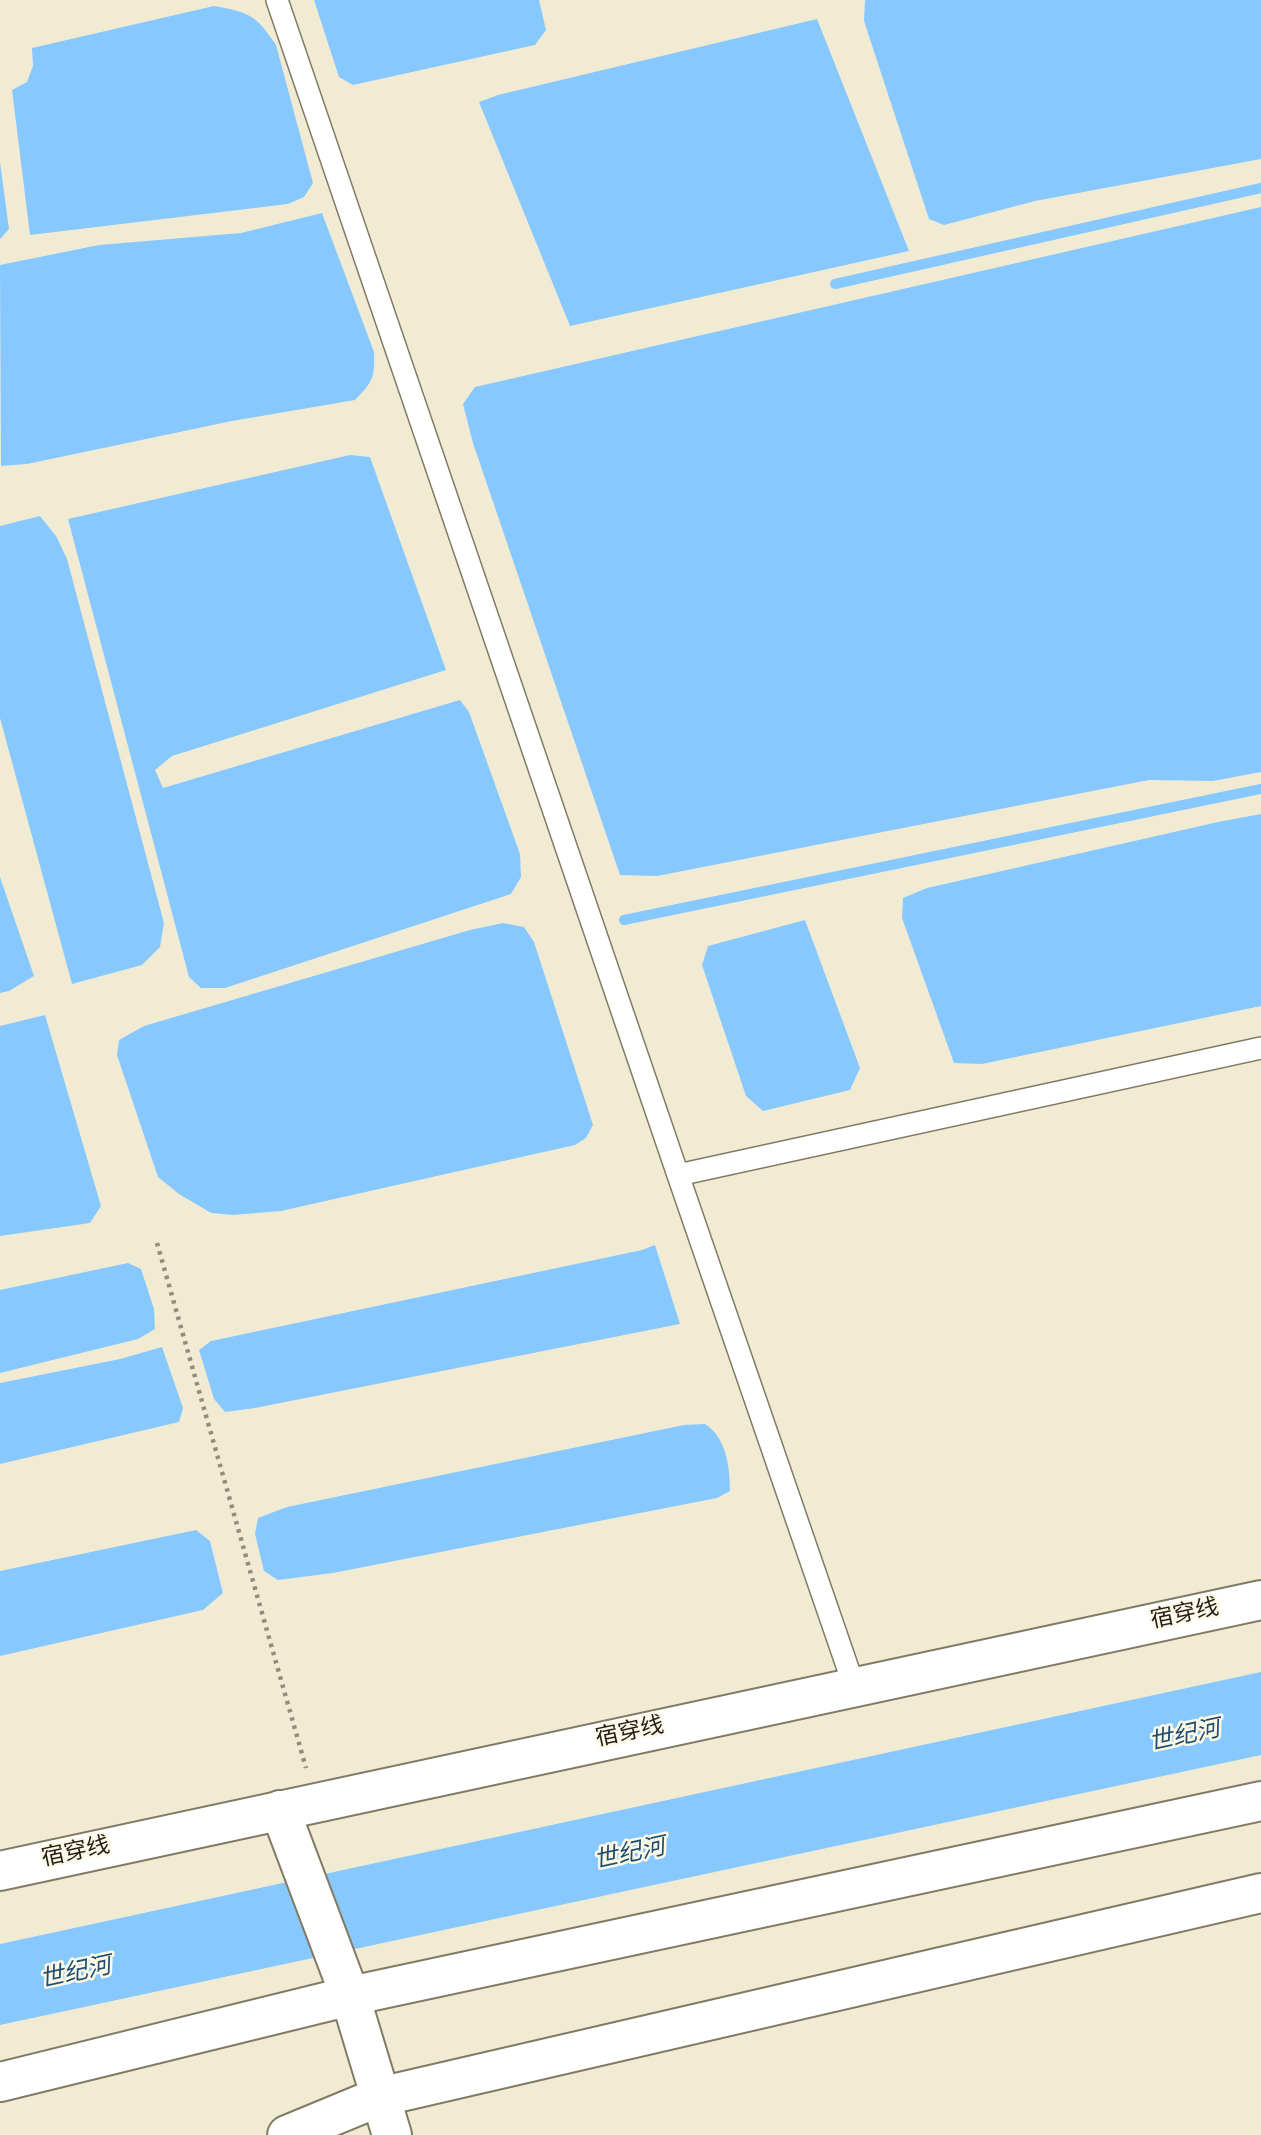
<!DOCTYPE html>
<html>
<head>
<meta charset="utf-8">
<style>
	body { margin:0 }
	canvas { display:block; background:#f2ebd4 }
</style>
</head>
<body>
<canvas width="1261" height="2135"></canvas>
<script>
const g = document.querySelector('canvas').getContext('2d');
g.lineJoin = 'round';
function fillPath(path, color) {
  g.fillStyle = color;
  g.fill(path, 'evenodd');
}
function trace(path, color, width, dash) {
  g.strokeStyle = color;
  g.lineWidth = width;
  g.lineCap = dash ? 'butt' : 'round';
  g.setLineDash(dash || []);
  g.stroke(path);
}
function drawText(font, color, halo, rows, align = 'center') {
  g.font = font + ' Spectral,"Noto Sans SC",serif';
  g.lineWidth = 5;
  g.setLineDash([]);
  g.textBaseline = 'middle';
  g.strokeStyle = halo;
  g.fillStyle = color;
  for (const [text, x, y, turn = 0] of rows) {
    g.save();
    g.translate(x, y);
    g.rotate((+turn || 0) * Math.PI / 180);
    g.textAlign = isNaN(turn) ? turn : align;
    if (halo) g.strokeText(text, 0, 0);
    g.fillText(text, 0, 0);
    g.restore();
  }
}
const water = new Path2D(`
	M314,0H539L546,30L535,45L353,85L339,77Z
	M865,0H1261V159L1035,201L944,225L929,219L864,21Z
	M214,6C249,12 256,15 276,45L313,183L304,197L288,204L30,235L12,90L27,82L33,66L32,48Z
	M817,19L909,251L570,326L479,102L498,95Z
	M0,162L9,229L0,239Z
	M1261,207V772L1213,781L1149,780L657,876L620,875L473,443L463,404L475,387Z
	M322,213L374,352C375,377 373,382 355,400L232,421L27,464L1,466L0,265L99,245L241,233Z
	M350,455L370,457L446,670L172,756L155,770L163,788L460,700L469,712L520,854L521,877L511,894L225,988H201L189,977L68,519Z
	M40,516L56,536L67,559L164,923L160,947L142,965L72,984L0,718V526Z
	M1261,814V1006L982,1064L954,1063L902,918L903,898L927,888L1218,822Z
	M0,877L34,976L9,991L0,993Z
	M805,920L860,1068L850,1090L763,1111L746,1096L702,965L708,946Z
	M503,923L524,927L534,942L593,1125L586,1138L575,1145L281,1211L233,1215L211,1213L179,1194L158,1177L117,1055L119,1040L144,1026L470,930Z
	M45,1015L101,1206L90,1223L0,1236V1026Z
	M655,1245L680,1324L255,1408L225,1412L214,1399L199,1350L211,1341L642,1250Z
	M128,1263L141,1269L154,1309L155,1329L138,1339L0,1373V1290Z
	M162,1347L183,1408L179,1422L0,1464V1383L120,1359Z
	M705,1424C726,1437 730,1467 730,1491L717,1498L333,1573L278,1580L264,1571L255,1534L258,1518L287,1507L684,1425Z
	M196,1530L210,1541L223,1593L203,1610L0,1656V1571Z
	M1261,1672V1755L0,2025V1944Z`);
const stream = new Path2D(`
	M835,284L1261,188
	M624,920L1261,789`);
const path = new Path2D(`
	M157,1243L306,1768`);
const service = new Path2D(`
	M277,0L678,1175L854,1686
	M678,1175L1261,1048`);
const minor = new Path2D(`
	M280,1810L350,1996L392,2135
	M0,2082L350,1996L1261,1801
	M287,2135L379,2097L1261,1893`);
const secondary = new Path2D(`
	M0,1871L1261,1600`);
const streetNames = [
	["宿穿线",1185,1616,-12],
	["宿穿线",630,1734,-12],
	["宿穿线",76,1854,-12]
];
const waterNames = [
	["世纪河",1185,1738,-12],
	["世纪河",630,1856,-12],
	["世纪河",76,1975,-12]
];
fillPath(water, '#87c9fe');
trace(stream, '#87c9fe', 10);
trace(service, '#817b66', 24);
trace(minor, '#817b66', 42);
trace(secondary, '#817b66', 42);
trace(path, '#928d7d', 4.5, [3.5, 5]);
trace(service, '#fff', 21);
trace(minor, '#fff', 38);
trace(secondary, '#fff', 38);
drawText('23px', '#221f17', '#fef9e6', streetNames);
drawText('italic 24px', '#1e4e71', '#fef9e6', waterNames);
</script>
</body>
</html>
